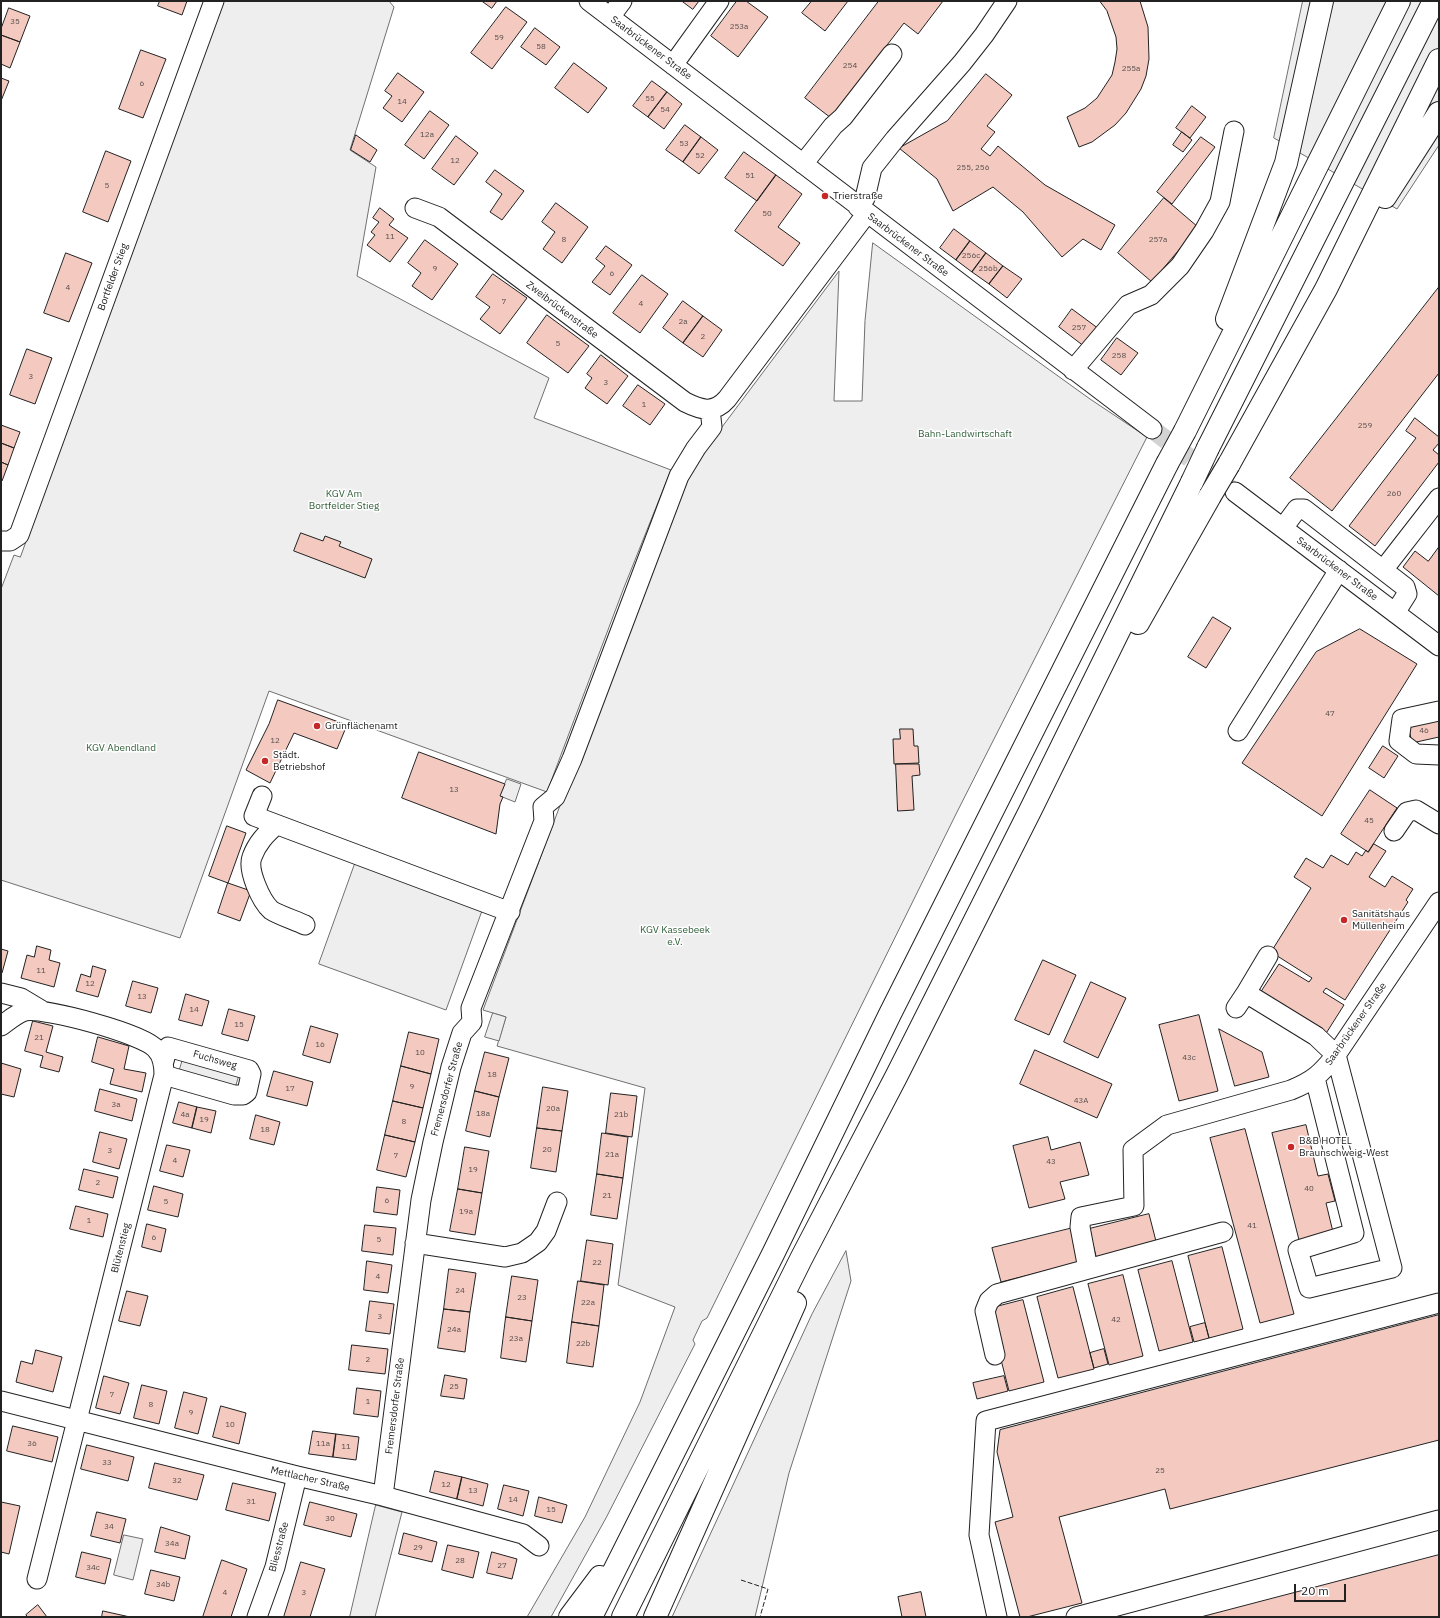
<!DOCTYPE html>
<html>
<head>
<meta charset="utf-8">
<style>
	body { margin:0 }
	#map { position:relative; width:1440px; height:1618px; overflow:hidden; background:#fff; font-family:"IBM Plex Sans",sans-serif }
	canvas { display:block }
	.frame { position:absolute; inset:0; border:2px solid #222; pointer-events:none }
	.scale { position:absolute; left:1294px; top:1584px; width:52px; height:18px; box-sizing:border-box; border:2px solid #222; border-top:0; padding-left:5px; font-size:12px; line-height:14px; white-space:nowrap; color:#222; -webkit-text-stroke:3px #fff; paint-order:stroke }
</style>
</head>
<body>
<div id="map">
<canvas width="1440" height="1618"></canvas>
<div class="frame"></div>
<div class="scale">20 m</div>
</div>
<script>
const g = document.querySelector('canvas').getContext('2d');
g.lineJoin = 'round';
function fillPath(path, color) {
  g.fillStyle = color;
  g.fill(path, 'evenodd');
}
function trace(path, color, width, dash) {
  g.strokeStyle = color;
  g.lineWidth = width;
  g.lineCap = dash ? 'butt' : 'round';
  g.setLineDash(dash || []);
  g.stroke(path);
}
function drawText(font, color, halo, rows, align = 'center') {
  g.font = font + ' "IBM Plex Sans",sans-serif';
  g.lineWidth = 3;
  g.setLineDash([]);
  g.textBaseline = 'middle';
  g.strokeStyle = halo;
  g.fillStyle = color;
  for (const [text, x, y, turn = 0] of rows) {
    g.save();
    g.translate(x, y);
    g.rotate((+turn || 0) * Math.PI / 180);
    g.textAlign = isNaN(turn) ? turn : align;
    if (halo) g.strokeText(text, 0, 0);
    g.fillText(text, 0, 0);
    g.restore();
  }
}
const green = new Path2D(`
	M223,1H389L394,7L350,150L376,167L357,276L549,378L534,418L671,470L623,590L547,792L269,691L180,938L1,880V589L14,555L20,557Z
	M1303,1H1439V145L1397,209L1274,138Z
	M873,243L1090,399L1147,437L956,814L707,1318L702,1321L693,1340L695,1344L606,1518L551,1617H527L585,1517L640,1402L675,1307L618,1285L645,1088L497,1046L506,1017L483,1010L683,479L839,271L834,401H862L865,321Z
	M356,861L483,908L446,1010L319,964Z
	M846,1251L851,1281L789,1473L755,1617H672L812,1314Z
	M376,1505L402,1512L375,1617H350Z`);
const parking = new Path2D(`
	M507,779L521,784L515,802L500,796Z
	M493,1013L506,1017L499,1041L485,1037Z
	M183,1059L239,1075L235,1088L179,1072Z
	M124,1535L143,1539L133,1580L114,1575Z`);
const building = new Path2D(`
	M160,1H187L182,15L158,6Z
	M482,1H497L492,8Z
	M682,1H699L693,9Z
	M737,1H746L768,17L738,57L711,36Z
	M812,1H848L825,31L802,13Z
	M879,1H943L918,34L904,23L831,118L805,98Z
	M1100,1H1140L1148,27L1149,59L1146,76L1141,89L1126,113L1115,125L1092,142L1079,147L1067,117L1085,108L1097,98L1112,75L1115,62L1117,49L1116,37L1107,11Z
	M506,7L527,22L492,69L471,53Z
	M9,8L30,16L20,42L1,35V29Z
	M535,28L560,47L546,65L521,47Z
	M1,35L20,42L10,68L1,64Z
	M141,50L166,59L143,118L119,109Z
	M574,63L607,88L588,113L555,88Z
	M398,73L424,92L402,122L383,108L392,96L385,91Z
	M986,74L1012,95L987,126L995,132L981,149L990,156L998,146L1045,185L1115,225L1101,250L1083,239L1062,257L1023,212L993,187L953,211L937,179L899,148L947,121Z
	M1,78L9,81L1,101Z
	M652,81L667,92L648,117L633,106Z
	M667,92L682,104L664,129L648,117Z
	M1192,106L1206,117L1190,138L1176,128Z
	M430,111L449,125L424,159L405,145Z
	M685,125L701,137L683,162L666,150Z
	M1182,132L1192,140L1183,152L1173,145Z
	M356,135L377,150L370,162L351,150Z
	M456,136L478,153L454,185L432,169Z
	M701,137L718,150L699,174L683,162Z
	M1201,137L1215,147L1172,204L1157,192Z
	M106,151L131,161L108,222L83,212Z
	M744,152L776,175L757,201L725,178Z
	M495,170L524,191L502,220L490,212L502,194L486,182Z
	M776,175L802,194L778,227L800,243L783,266L735,231Z
	M1164,198L1198,227L1152,282L1118,253Z
	M556,203L588,227L562,263L543,249L555,232L542,222Z
	M380,208L394,219L389,225L408,238L390,262L367,245L375,235L371,232L379,222L373,218Z
	M954,229L970,241L956,260L940,248Z
	M425,240L458,264L432,300L412,286L421,273L408,263Z
	M970,241L986,253L972,272L956,260Z
	M606,246L632,265L610,295L592,282L605,266L596,259Z
	M66,253L92,263L69,322L44,313Z
	M986,253L1003,266L989,284L972,272Z
	M1003,266L1022,279L1007,298L989,284Z
	M493,274L527,298L500,334L480,319L490,307L476,297Z
	M642,275L668,294L640,333L613,313Z
	M1439,287V373L1332,511L1290,478Z
	M683,301L703,316L683,343L663,328Z
	M1072,309L1099,329L1085,347L1059,327Z
	M547,315L589,346L568,373L527,343Z
	M703,316L722,330L703,357L683,343Z
	M1117,338L1138,353L1121,375L1101,360Z
	M27,349L52,358L35,404L10,395Z
	M601,355L628,376L607,404L585,388L592,378L587,374Z
	M638,385L665,404L650,425L623,406Z
	M1415,418L1439,437V443L1433,450L1439,455V462L1375,546L1349,526L1416,438L1406,431Z
	M1,425L20,432L14,448L1,443Z
	M1,443L14,448L8,465L1,462Z
	M1,462L8,465L2,481H1Z
	M301,533L323,541L325,536L341,542L339,546L372,559L365,578L294,551Z
	M1439,547V596L1403,567L1415,551L1428,561Z
	M1213,617L1231,628L1206,668L1188,657Z
	M1360,629L1417,664L1322,816L1242,763L1316,652Z
	M278,700L347,725L337,749L294,733L270,783L246,770L269,724Z
	M1439,719V737L1412,743L1408,725Z
	M900,729H913L914,746H918L919,763L894,764L893,739H900Z
	M1383,746L1398,756L1384,778L1369,768Z
	M419,752L505,784L500,796L503,797L500,804L496,834L402,798Z
	M896,764H919L920,775L912,776L914,810L898,811Z
	M1370,790L1397,808L1368,852L1341,834Z
	M227,826L246,833L228,883L209,876Z
	M1374,844L1386,851L1369,877L1385,887L1392,876L1413,889L1406,900L1408,902L1345,1000L1326,988L1323,992L1344,1005L1325,1035L1260,993L1279,964L1309,982L1312,978L1271,952L1311,888L1294,877L1306,858L1323,868L1331,855L1348,865L1356,852L1362,856L1366,850L1368,852Z
	M228,883L251,891L240,921L218,913Z
	M37,946L51,950L49,960L60,963L54,987L21,978L27,955L34,957Z
	M1,949L8,951L2,973H1Z
	M1043,960L1076,975L1049,1035L1015,1020Z
	M93,966L106,970L98,997L76,991L81,974L90,977Z
	M133,981L158,988L151,1013L126,1006Z
	M1091,982L1126,998L1098,1058L1064,1042Z
	M186,994L209,1001L202,1026L179,1020Z
	M229,1009L255,1016L248,1041L222,1034Z
	M1199,1015L1218,1091L1179,1101L1159,1025Z
	M33,1021L53,1026L46,1052L63,1057L59,1072L40,1067L43,1056L25,1051Z
	M311,1026L338,1034L330,1063L303,1055Z
	M1219,1029L1262,1052L1269,1077L1235,1086Z
	M409,1032L439,1039L431,1074L401,1066Z
	M98,1037L129,1046L124,1069L146,1073L142,1092L110,1084L114,1069L92,1062Z
	M1035,1050L1112,1084L1097,1118L1020,1084Z
	M485,1052L509,1058L499,1097L475,1091Z
	M1,1063L21,1069L14,1097L1,1094Z
	M401,1066L431,1074L423,1108L393,1101Z
	M274,1071L313,1082L307,1106L267,1096Z
	M543,1087L568,1091L562,1131L537,1128Z
	M100,1089L137,1099L132,1121L95,1111Z
	M475,1091L499,1097L490,1137L466,1131Z
	M611,1093L637,1096L632,1137L606,1133Z
	M393,1101L423,1108L415,1142L385,1135Z
	M179,1102L197,1107L192,1128L173,1123Z
	M197,1107L216,1111L211,1133L192,1128Z
	M256,1115L280,1122L274,1145L250,1139Z
	M1306,1125L1318,1176L1328,1174L1335,1201L1326,1203L1333,1232L1299,1240L1272,1133Z
	M537,1128L562,1131L556,1172L531,1168Z
	M1245,1129L1294,1314L1260,1323L1210,1138Z
	M100,1132L127,1139L119,1169L93,1162Z
	M602,1133L628,1137L623,1178L597,1174Z
	M385,1135L415,1142L406,1177L377,1170Z
	M1048,1137L1051,1150L1080,1142L1089,1175L1060,1182L1065,1199L1029,1208L1013,1146Z
	M167,1145L190,1150L183,1177L160,1171Z
	M465,1147L489,1151L482,1193L458,1189Z
	M84,1169L118,1177L113,1198L79,1190Z
	M597,1174L623,1178L617,1219L591,1215Z
	M154,1186L183,1194L178,1217L148,1210Z
	M377,1187L400,1190L397,1215L374,1212Z
	M458,1189L482,1193L475,1235L450,1231Z
	M76,1206L108,1214L103,1237L70,1229Z
	M1149,1214L1157,1245L1097,1260L1089,1229Z
	M147,1224L166,1229L161,1252L142,1247Z
	M365,1225L396,1228L393,1255L362,1251Z
	M1073,1228L1081,1262L1001,1282L992,1248Z
	M587,1240L613,1244L608,1285L581,1281Z
	M1222,1247L1243,1329L1209,1338L1188,1256Z
	M367,1261L392,1265L388,1293L364,1290Z
	M1172,1261L1193,1342L1159,1351L1138,1270Z
	M449,1269L476,1273L470,1312L444,1309Z
	M1123,1275L1143,1356L1109,1365L1088,1284Z
	M512,1276L538,1280L532,1321L506,1317Z
	M578,1281L604,1285L599,1326L572,1322Z
	M1073,1287L1094,1369L1058,1378L1037,1297Z
	M127,1291L148,1296L140,1326L119,1321Z
	M1023,1300L1044,1382L1009,1391L988,1309Z
	M370,1301L394,1304L390,1334L366,1331Z
	M444,1309L470,1312L465,1352L438,1348Z
	M1439,1315V1440L1170,1509L1165,1489L1059,1517L1082,1603L1027,1617H1020L995,1522L1013,1517L997,1452L1000,1430Z
	M506,1317L532,1321L526,1362L501,1358Z
	M572,1322L599,1326L593,1367L567,1363Z
	M1205,1323L1209,1338L1194,1342L1190,1327Z
	M352,1345L388,1349L385,1374L349,1370Z
	M1104,1349L1108,1364L1094,1368L1090,1353Z
	M36,1350L62,1357L53,1392L16,1382L21,1361L32,1364Z
	M445,1375L467,1379L464,1399L441,1396Z
	M104,1376L129,1383L120,1414L96,1408Z
	M1004,1376L1008,1391L977,1399L973,1383Z
	M142,1385L167,1391L159,1424L134,1418Z
	M357,1388L381,1391L378,1417L354,1414Z
	M184,1392L207,1398L198,1434L175,1428Z
	M221,1406L246,1413L239,1444L213,1437Z
	M13,1426L58,1437L52,1462L7,1451Z
	M313,1431L336,1434L333,1457L309,1454Z
	M336,1434L359,1437L356,1460L333,1457Z
	M87,1445L134,1457L128,1481L81,1469Z
	M155,1463L204,1475L197,1500L149,1488Z
	M435,1471L462,1477L457,1499L430,1492Z
	M462,1477L488,1484L483,1506L457,1499Z
	M233,1483L276,1493L269,1521L226,1510Z
	M504,1485L529,1491L523,1516L498,1509Z
	M539,1497L567,1505L562,1523L535,1516Z
	M1,1502L20,1506L9,1554L1,1552Z
	M310,1502L357,1514L351,1537L304,1525Z
	M97,1512L126,1519L120,1543L91,1536Z
	M161,1527L190,1536L185,1559L155,1552Z
	M404,1533L437,1542L432,1562L399,1554Z
	M448,1545L479,1552L473,1578L442,1570Z
	M82,1552L111,1559L105,1584L76,1577Z
	M492,1552L517,1559L512,1579L487,1573Z
	M1439,1555V1617H1201Z
	M222,1560L247,1569L231,1617H203Z
	M301,1562L325,1569L310,1617H284Z
	M151,1570L180,1577L174,1601L145,1594Z
	M921,1592L926,1617H902L898,1597Z
	M38,1605L47,1617H28L26,1615Z
	M103,1611L130,1617H102Z`);
const minorTunnel = new Path2D(`
	M1152,429L1230,489`);
const minor = new Path2D(`
	M589,1L1152,429
	M610,17L622,1
	M673,65L719,1
	M803,164L833,126L843,117L892,54
	M858,207L865,198L872,168L895,139L962,63L984,35L1007,1
	M415,208L439,217L685,402C701,410 714,414 727,399L867,213
	M1073,370L1128,305L1151,295L1180,266L1204,231L1220,202L1234,131
	M1235,492L1439,646
	M1283,528L1297,509H1304L1405,587L1407,594L1395,613
	M1,541H10L19,535L214,1
	M1383,570L1439,498
	M1439,711L1402,719L1399,741L1416,754L1439,755
	M1238,731L1339,570
	M262,796L254,816L510,912
	M276,825C266,834 257,843 252,857C247,870 261,901 271,910C278,915 297,921 305,925
	M1394,831L1407,812L1416,810L1439,824
	M1268,956L1246,993L1316,1036L1336,1055L1392,1268L1309,1288L1298,1250L1354,1233L1315,1078
	M1,993L21,998L41,1010
	M1236,1008L1246,993
	M1,1026C8,1021 17,1013 25,1011C44,1007 144,1034 156,1049C163,1056 164,1065 164,1075L37,1579
	M164,1061L168,1047L249,1070L251,1074L247,1092L243,1095H234L164,1075
	M415,1243L505,1257L522,1253L538,1242L546,1231L557,1202
	M1088,1269L1080,1227L1081,1217L1134,1206L1133,1150L1167,1125L1291,1090C1313,1081 1321,1074 1336,1055L1439,902
	M995,1355L985,1311L989,1301L997,1294L1223,1232
	M1,1401L297,1476L383,1496L523,1534L539,1546
	M383,1496L421,1200L433,1142L451,1067L462,1033L472,1022L471,1008L544,821L543,807L555,797L572,759L679,476L696,448L712,427L710,409
	M257,1617L275,1567L297,1476
	M997,1617L979,1535L986,1421L1439,1303
	M1076,1617L1439,1520`);
const highway = new Path2D(`
	M1385,197L1439,113
	M1227,319L1286,163L1322,1
	M1185,431L1399,1
	M1208,448L1434,1
	M1229,464L1326,289L1439,60
	M1138,623L1210,496
	M570,1617L600,1577
	M591,1617L774,1252L890,1014L1167,464
	M623,1617L801,1259L897,1075L1031,809L1192,482
	M655,1617L795,1303`);
const highwayBridge = new Path2D(`
	M1167,464L1185,431
	M1192,482L1208,448
	M1210,496L1229,464`);
const fence = new Path2D(`
	M741,1580L768,1589L760,1617`);
const markers = [
	[825,196,4,"#c62828"],
	[317,726,4,"#c62828"],
	[265,761,4,"#c62828"],
	[1344,920,4,"#c62828"],
	[1291,1147,4,"#c62828"]
];
const numberNames = [
	["35",15,22],
	["253a",739,27],
	["59",499,38],
	["58",541,47],
	["254",850,66],
	["255a",1131,69],
	["6",142,84],
	["55",650,99],
	["14",402,102],
	["54",665,110],
	["12a",427,135],
	["53",684,144],
	["52",700,156],
	["12",455,161],
	["255, 256",973,168],
	["51",750,176],
	["5",107,186],
	["50",767,214],
	["11",390,237],
	["8",564,240],
	["257a",1158,240],
	["256c",971,256],
	["9",435,269],
	["256b",988,269],
	["6",612,274],
	["4",68,288],
	["7",504,302],
	["4",641,304],
	["2a",683,322],
	["257",1079,328],
	["2",703,337],
	["5",558,344],
	["258",1119,356],
	["3",31,377],
	["3",606,383],
	["1",644,405],
	["259",1365,426],
	["260",1394,494],
	["47",1330,714],
	["46",1424,731],
	["12",275,741],
	["13",454,790],
	["45",1369,821],
	["11",41,971],
	["12",90,984],
	["13",142,997],
	["14",194,1010],
	["15",239,1025],
	["21",39,1038],
	["16",320,1045],
	["10",420,1053],
	["43c",1189,1058],
	["18",492,1075],
	["9",412,1087],
	["17",290,1089],
	["43A",1081,1101],
	["3a",116,1105],
	["20a",553,1109],
	["18a",483,1114],
	["4a",185,1115],
	["21b",621,1115],
	["19",204,1120],
	["8",404,1122],
	["18",265,1130],
	["20",547,1150],
	["3",110,1151],
	["21a",612,1155],
	["7",396,1156],
	["4",175,1161],
	["43",1051,1162],
	["19",473,1170],
	["2",98,1183],
	["40",1309,1189],
	["21",607,1196],
	["6",387,1201],
	["5",166,1202],
	["19a",466,1212],
	["1",89,1221],
	["41",1252,1226],
	["6",154,1238],
	["5",379,1240],
	["22",597,1263],
	["4",378,1277],
	["24",460,1291],
	["23",522,1298],
	["22a",588,1303],
	["3",380,1317],
	["42",1116,1320],
	["24a",454,1330],
	["23a",516,1339],
	["22b",583,1344],
	["2",368,1360],
	["25",454,1387],
	["7",112,1395],
	["1",368,1402],
	["8",151,1405],
	["9",191,1413],
	["10",230,1425],
	["36",32,1444],
	["11a",323,1444],
	["11",346,1447],
	["33",107,1463],
	["25",1160,1471],
	["32",177,1481],
	["12",446,1485],
	["13",473,1491],
	["14",513,1500],
	["31",251,1502],
	["15",551,1510],
	["30",330,1519],
	["34",109,1527],
	["34a",172,1544],
	["29",418,1548],
	["28",460,1561],
	["27",502,1566],
	["34c",93,1568],
	["34b",163,1585],
	["4",225,1593],
	["3",304,1593]
];
const streetNames = [
	["Saarbrückener Straße",651,48,37],
	["Saarbrückener Straße",908,245,37],
	["Bortfelder Stieg",113,277,-70],
	["Zweibrückenstraße",562,310,37],
	["Saarbrückener Straße",1337,569,37],
	["Saarbrückener Straße",1356,1024,-55],
	["Fuchsweg",215,1060,16],
	["Fremersdorfer Straße",447,1089,-75],
	["Blütenstieg",121,1248,-76],
	["Fremersdorfer Straße",395,1406,-83],
	["Mettlacher Straße",310,1479,13],
	["Bliesstraße",279,1547,-75]
];
const poiNames = [
	["Trierstraße",833,196],
	["Grünflächenamt",325,726],
	["Städt.",273,755],
	["Betriebshof",273,767],
	["Sanitätshaus",1352,914],
	["Müllenheim",1352,926],
	["B&B HOTEL",1299,1141],
	["Braunschweig-West",1299,1153]
];
const parkNames = [
	["Bahn-Landwirtschaft",965,434],
	["KGV Am",344,494],
	["Bortfelder Stieg",344,506],
	["KGV Abendland",121,748],
	["KGV Kassebeek",675,930],
	["e.V.",675,942]
];
fillPath(green, '#eee');
trace(green, '#6f6f6f', 1);
fillPath(parking, '#ededed');
trace(parking, '#6f6f6f', 1);
fillPath(building, '#f3c9c0');
trace(building, '#222', 1);
trace(minorTunnel, '#d3d3d3', 19, [19, 10]);
trace(minor, '#222', 21);
trace(highway, '#222', 24);
trace(minor, '#fff', 19);
trace(highway, '#fff', 22);
trace(highwayBridge, '#222', 24, []);
trace(highwayBridge, '#fff', 22);
trace(fence, '#222', 1, [5, 2]);
for (const [x, y, r, color] of markers) {
  const dot = new Path2D();
  dot.arc(x, y, r, 0, 2 * Math.PI);
  g.fillStyle = color;
  g.fill(dot);
  trace(dot, '#fff', 1.5);
}
drawText('8px', '#564c4a', null, numberNames);
drawText('10px', '#222', '#fff', streetNames);
drawText('10px', '#222', '#fff', poiNames, 'left');
drawText('10px', '#2f5e38', '#fff', parkNames);
</script>
</body>
</html>
